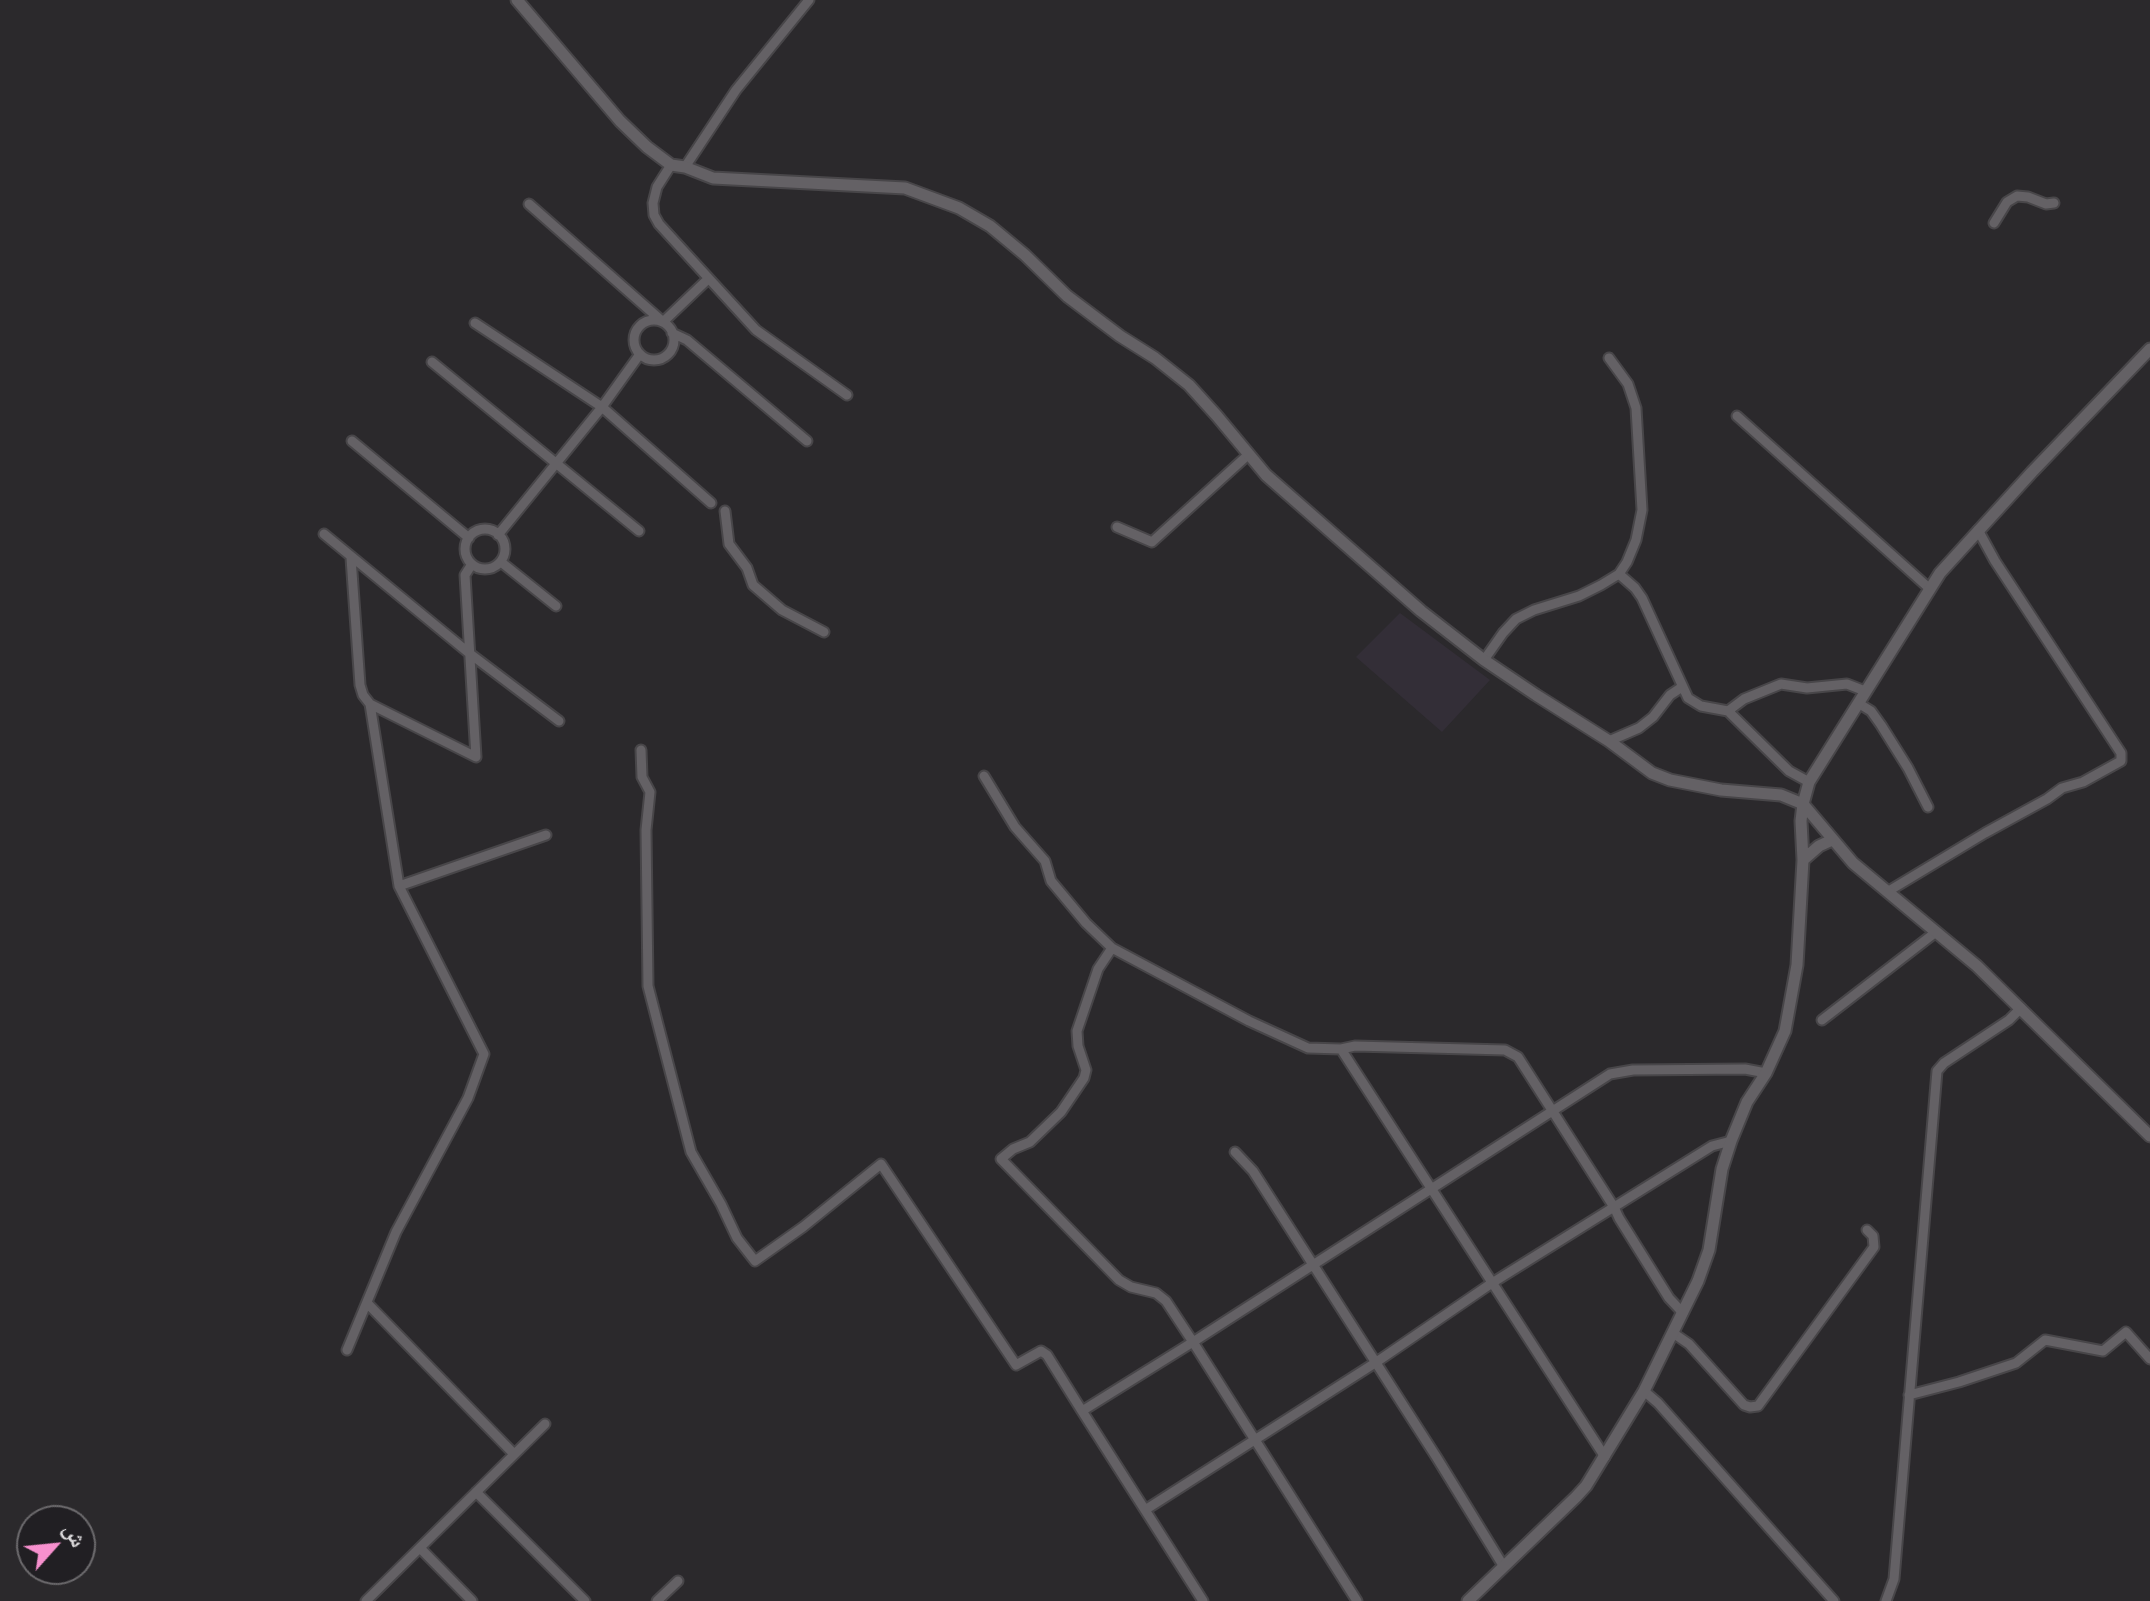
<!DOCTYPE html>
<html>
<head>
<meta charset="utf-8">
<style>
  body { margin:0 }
  #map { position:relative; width:2150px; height:1601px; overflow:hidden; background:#2b292c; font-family:Commissioner,"Noto Naskh Arabic",sans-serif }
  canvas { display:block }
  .north { position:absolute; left:16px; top:1505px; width:80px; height:80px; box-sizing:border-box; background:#211f23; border:2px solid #6c6a6d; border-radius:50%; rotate:63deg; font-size:22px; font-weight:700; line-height:32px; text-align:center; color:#dcdadc }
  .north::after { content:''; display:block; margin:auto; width:28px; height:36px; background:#f790ce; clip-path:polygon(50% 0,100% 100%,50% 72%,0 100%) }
</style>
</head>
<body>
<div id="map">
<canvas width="2150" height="1601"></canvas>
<div class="north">ش</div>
</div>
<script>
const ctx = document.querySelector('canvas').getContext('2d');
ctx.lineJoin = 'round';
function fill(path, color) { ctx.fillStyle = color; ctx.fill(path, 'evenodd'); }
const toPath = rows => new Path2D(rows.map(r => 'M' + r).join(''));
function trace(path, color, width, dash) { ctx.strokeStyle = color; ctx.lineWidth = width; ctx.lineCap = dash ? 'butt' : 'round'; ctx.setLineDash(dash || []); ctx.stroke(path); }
fill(toPath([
  [1400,613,1490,680,1442,732,1356,657]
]), '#332e37');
const minor = toPath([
  [671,165,657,187,653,203,654,215,659,224,756,330,847,395],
  [685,167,736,90,809,0],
  [529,204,663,322,708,279],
  [1994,223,2007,202,2017,196,2028,197,2046,204,2054,203],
  '634 340a20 20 0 1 1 40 0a20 20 0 1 1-40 0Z',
  [475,323,602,407,711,503],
  [672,333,687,340,807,441],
  [432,362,639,531],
  [1737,416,1930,589],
  [352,441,469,538],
  [725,511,729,544,747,568,753,585,782,610,824,632],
  [1117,527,1152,542,1249,454],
  '465 549a20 20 0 1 1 40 0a20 20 0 1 1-40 0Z',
  [324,534,469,653,559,721],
  [498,535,602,407,640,354],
  [501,562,556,606],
  [1619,574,1635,588,1642,598,1688,698,1701,706,1728,711,1789,771,1809,782],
  [1484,660,1503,633,1516,619,1534,610,1579,596,1601,585,1619,574,1627,562,1636,540,1642,510,1636,408,1628,384,1609,358],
  [1858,703,1871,711,1881,725,1908,768,1928,807],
  [370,704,476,757,465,575,472,564],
  [1728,711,1744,699,1781,684,1807,688,1847,684,1865,691],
  [1609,741,1639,728,1653,717,1670,695,1682,687],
  [641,750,642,777,650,792,646,830,648,986,691,1152,721,1204,737,1238,755,1261,803,1227,881,1164,1016,1365,1041,1351,1047,1355,1082,1411],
  [984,776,1015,827,1045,861,1051,881,1086,923,1112,948,1249,1021,1308,1048,1341,1049,1355,1046,1505,1050,1518,1057,1614,1207,1619,1218,1669,1298,1683,1313],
  [399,886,546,835],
  [1887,892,1985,833,2047,799,2062,788,2083,782,2121,761,2121,753,1995,561,1978,530],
  [1112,948,1098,969,1077,1031,1078,1046,1086,1070,1084,1078,1061,1112,1030,1142,1013,1149,1001,1159,1119,1280,1131,1287,1156,1293,1166,1301,1193,1342,1082,1411,1203,1601],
  [1822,1020,1936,932],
  [1341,1049,1605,1457],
  [1235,1152,1253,1171,1437,1458,1504,1567],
  [367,1303,514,1454],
  [1673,1333,1689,1344,1744,1405,1750,1407,1758,1406,1874,1247,1873,1236,1867,1230],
  [347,1350,396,1232,468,1098,484,1054,399,886,370,704,363,695,360,685,351,558],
  [1644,1391,1658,1403,1834,1601],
  [1909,1395,1959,1382,2016,1363,2045,1340,2103,1351,2126,1332,2150,1359],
  [476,1492,585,1601],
  [1145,1510,1375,1363,1492,1283,1712,1146,1731,1141],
  [420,1548,472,1601],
  [366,1601,545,1424],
  [657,1601,678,1581],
  [1357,1601,1193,1342,1610,1074,1633,1070,1745,1069,1766,1073],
  [1886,1601,1894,1579,1937,1071,1944,1063,2009,1020,2021,1008]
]);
const tertiary = toPath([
  [517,0,620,121,647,147,671,165,685,167,713,178,905,188,959,208,990,226,1025,255,1067,296,1120,336,1155,358,1189,385,1217,416,1266,475,1421,611,1484,660,1536,695,1609,741,1652,773,1670,780,1721,790,1781,795,1803,804,1853,863,1977,966,2150,1136],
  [1803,860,1819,846,1832,840],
  [1468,1601,1576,1497,1586,1486,1644,1391,1698,1281,1709,1250,1722,1169,1731,1141,1747,1102,1766,1073,1785,1031,1797,965,1803,860,1801,821,1803,804,1809,782,1940,573,2032,472,2150,349]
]);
trace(minor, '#484649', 13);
trace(tertiary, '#484649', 15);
trace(minor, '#646165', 9);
trace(tertiary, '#646165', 11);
</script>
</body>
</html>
